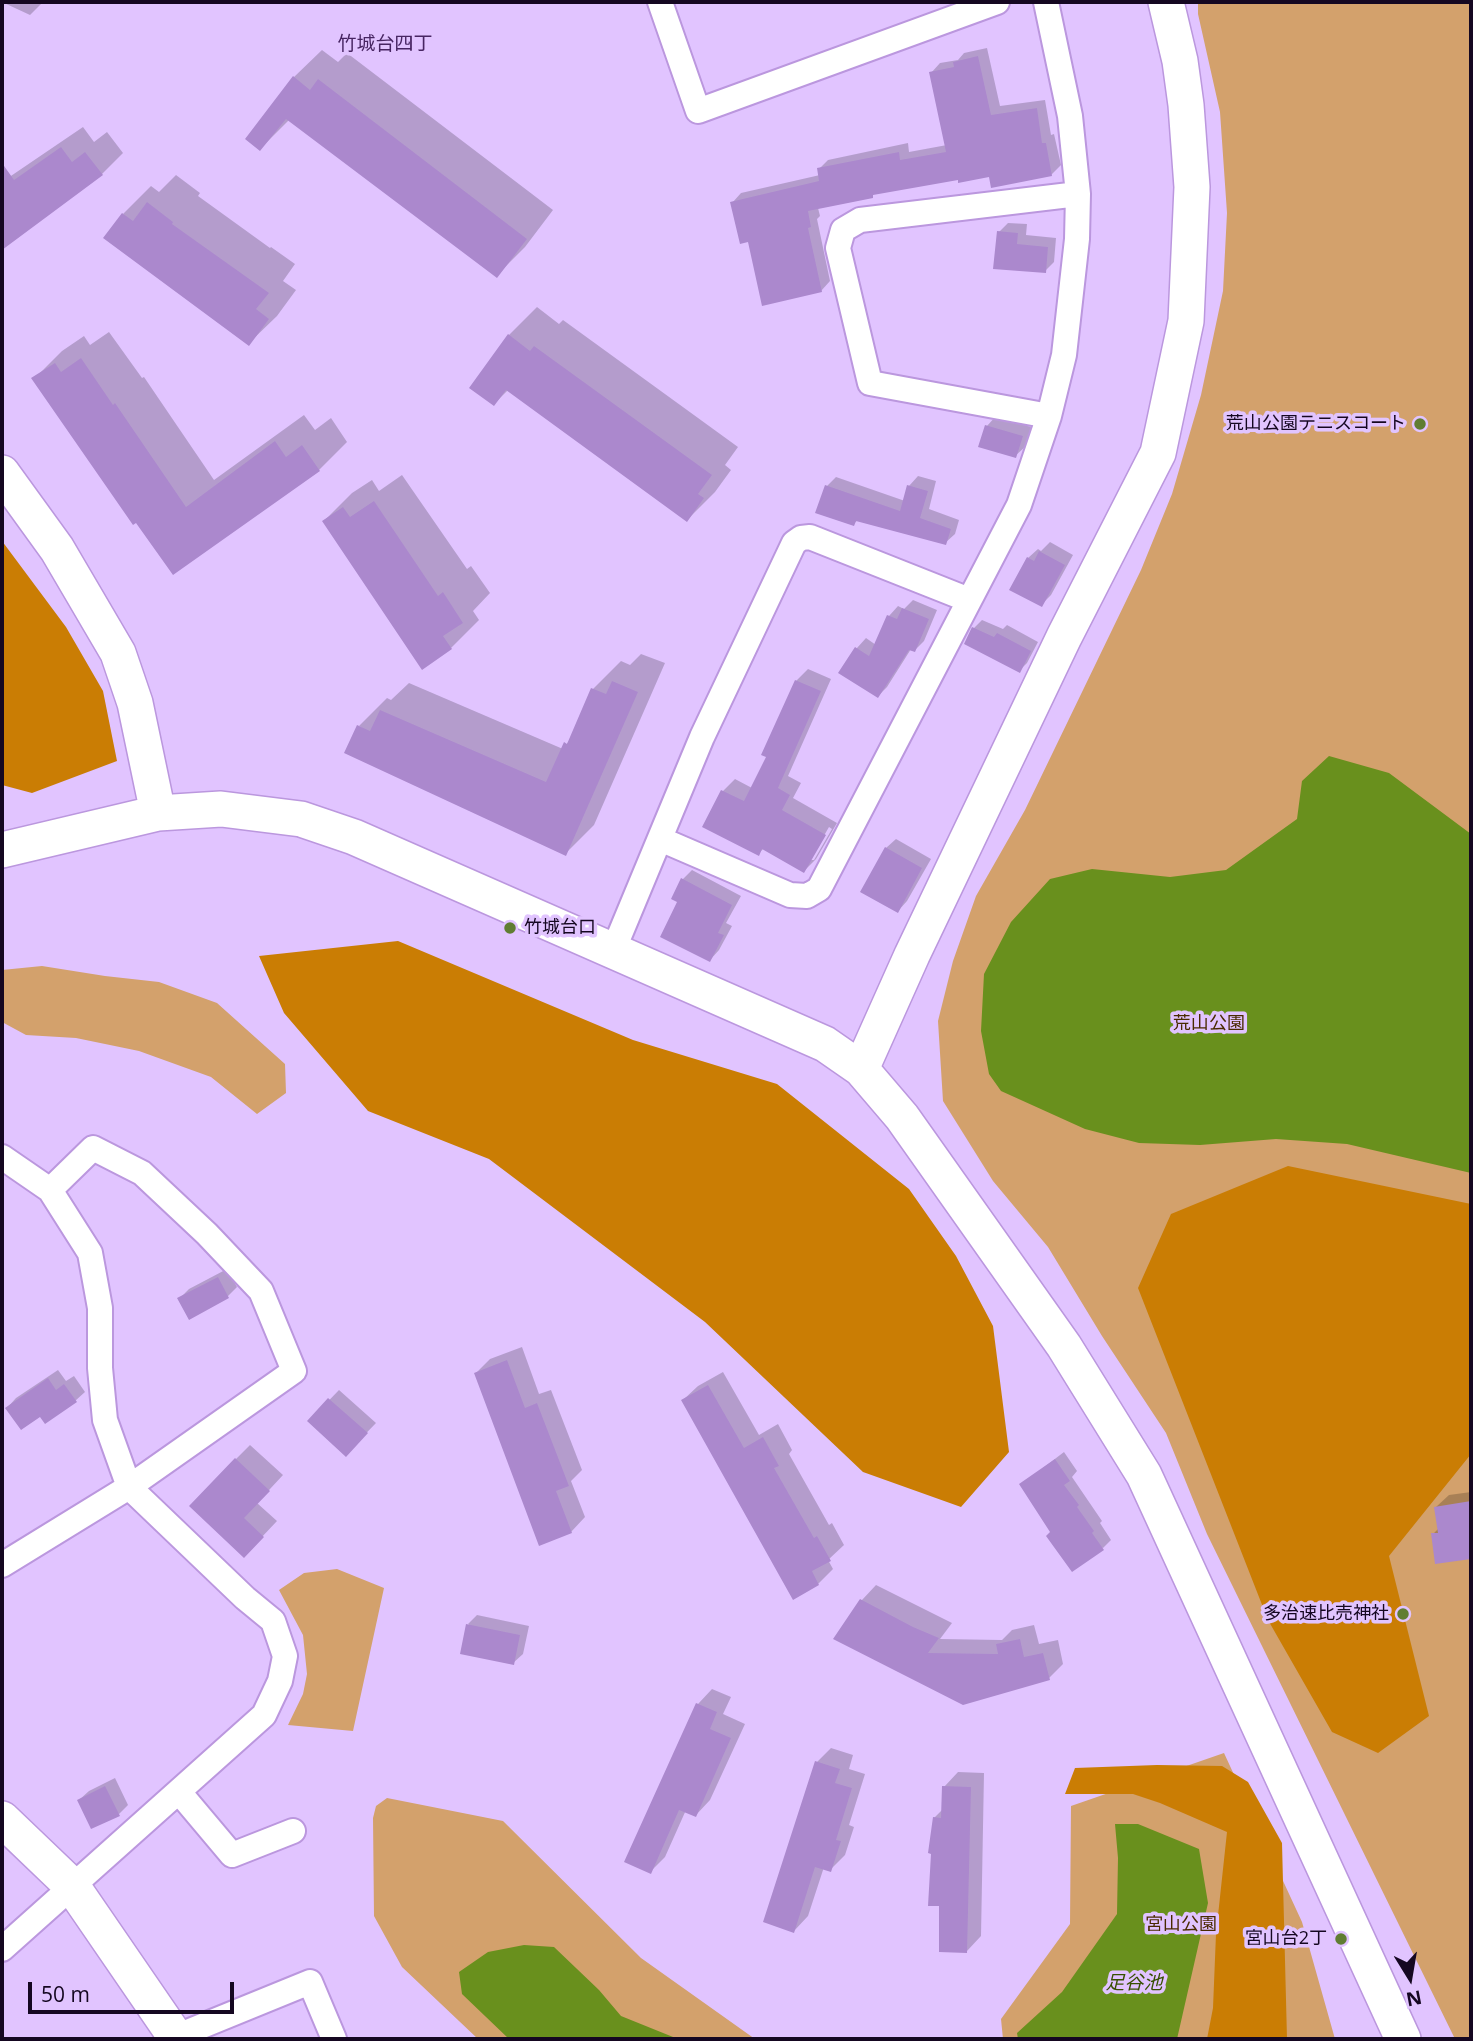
<!DOCTYPE html>
<html>
<head>
<meta charset="utf-8">
<style>
  body { margin:0 }
  #map { position:relative; width:1473px; height:2041px; overflow:hidden; background:#e1c4ff; font-family:"Open Sans",sans-serif }
  canvas { display:block }
  .frame { position:absolute; inset:0; border:4px solid #150721; pointer-events:none }
  .north { position:absolute; left:1375px; top:1943px; width:70px; height:70px; -webkit-text-stroke:5px #e1c4ff; paint-order:stroke; rotate:169deg; font-size:19px; font-weight:700; line-height:28px; text-align:center; color:#150721 }
  .north::after { content:''; display:block; margin:auto; width:24px; height:32px; background:#150721; clip-path:polygon(50% 0,100% 100%,50% 72%,0 100%) }
  .scale { position:absolute; left:28px; top:1982px; width:206px; height:32px; box-sizing:border-box; border:4px solid #150721; border-top:0; padding-left:9px; font-size:21px; line-height:24px; white-space:nowrap; color:#150721; -webkit-text-stroke:5px #e1c4ff; paint-order:stroke }
</style>
</head>
<body>
<div id="map">
<canvas width="1473" height="2041"></canvas>
<div class="frame"></div>
<div class="north">N</div>
<div class="scale">50 m</div>
</div>
<script>
const ctx = document.querySelector('canvas').getContext('2d');
ctx.lineJoin = 'round';
function fill(path, color) { ctx.fillStyle = color; ctx.fill(path, 'evenodd'); }
const toPath = rows => new Path2D(rows.map(r => 'M' + r).join(''));
function trace(path, color, width, dash) { ctx.strokeStyle = color; ctx.lineWidth = width; ctx.lineCap = dash ? 'butt' : 'round'; ctx.setLineDash(dash || []); ctx.stroke(path); }
function write(font, color, halo, rows, align = 'center') {
  ctx.font = font + ' "Open Sans","Noto Sans JP",sans-serif'; ctx.lineWidth = 7; ctx.setLineDash([]); ctx.textBaseline = 'middle'; ctx.strokeStyle = halo; ctx.fillStyle = color; for (const [text, x, y, turn = 0] of rows) {
    ctx.save(); ctx.translate(x, y); ctx.rotate((+turn || 0) * Math.PI / 180); ctx.textAlign = isNaN(turn) ? turn : align; if (halo) ctx.strokeText(text, 0, 0); ctx.fillText(text, 0, 0); ctx.restore();
  }
}
fill(toPath([
  [1198,2,1471,2,1471,2039,1455,2039,1207,1534,1166,1433,1102,1336,1048,1247,993,1181,943,1101,938,1021,953,961,976,896,1025,810,1141,570,1172,494,1201,395,1223,291,1227,213,1220,112,1198,14],
  [42,966,105,976,159,982,217,1003,285,1064,286,1093,257,1114,211,1077,139,1051,76,1038,26,1035,2,1022,2,970],
  [337,1569,384,1588,353,1731,288,1725,303,1694,307,1674,303,1635,279,1590,304,1573],
  [1224,1753,1302,1922,1335,2039,1003,2039,1001,2019,1070,1924,1071,1806],
  [387,1798,503,1821,641,1958,755,2039,478,2039,402,1967,374,1916,373,1818,376,1806]
]), '#d3a16c');
fill(toPath([
  [2,541,66,627,103,691,117,761,32,793,2,785],
  [398,941,633,1040,777,1084,909,1189,956,1256,993,1326,1009,1452,961,1507,863,1472,705,1322,489,1159,368,1111,284,1013,259,956],
  [1288,1166,1471,1204,1471,1454,1389,1556,1429,1716,1378,1753,1332,1732,1268,1620,1138,1288,1171,1214],
  [1157,1765,1222,1766,1248,1782,1282,1843,1287,2039,1207,2039,1213,2008,1216,1934,1227,1832,1160,1803,1133,1794,1065,1794,1075,1768]
]), '#ca7d04');
fill(toPath([
  [1329,756,1389,773,1471,834,1471,1173,1347,1144,1276,1139,1200,1145,1139,1143,1085,1129,1001,1091,989,1074,981,1031,984,974,1011,922,1050,879,1092,869,1170,877,1226,870,1297,819,1302,781],
  [1115,1824,1138,1824,1199,1849,1208,1903,1177,2039,1018,2039,1017,2033,1062,1992,1117,1914,1118,1858],
  [524,1945,554,1947,599,1990,621,2016,678,2039,509,2039,462,1994,459,1972,488,1952]
]), '#69901d');
fill(toPath([
  [2,2,43,2,30,15],
  [987,48,1000,106,1045,100,1051,135,1054,134,1061,165,1051,175,990,175,959,178,875,193,872,196,818,208,820,216,817,219,830,281,821,291,749,240,732,203,741,193,820,175,819,169,828,160,908,143,909,152,947,145,931,73,940,63,958,60,964,53],
  [322,50,338,62,347,53,553,210,525,247,497,275,290,119,260,149,294,77],
  [83,127,94,142,107,132,123,153,102,174,2,248,2,182],
  [176,175,200,193,198,196,270,248,271,247,295,264,283,281,296,290,277,316,249,343,123,214,151,186,159,192],
  [1008,223,1027,224,1026,235,1056,238,1054,262,1045,271,999,232],
  [537,307,559,324,563,320,738,447,725,465,731,470,715,492,687,520,508,390,494,404,509,335],
  [109,332,142,378,144,377,214,480,304,415,315,430,331,418,347,442,319,470,174,573,34,379,62,351,84,336,90,345],
  [996,416,1031,427,1025,447,1015,456,987,426],
  [402,475,467,569,471,566,490,593,473,611,479,620,451,648,324,521,352,493,372,480,379,491],
  [918,476,936,481,929,509,959,520,955,534,945,543,858,520,853,524,827,486,836,477,905,501,909,486],
  [1050,542,1073,555,1051,595,1041,605,1028,558,1038,549,1041,551],
  [913,600,937,610,924,641,915,650,911,649,887,687,878,696,841,673,857,648,866,638,876,645,889,616,898,606,904,609],
  [982,620,1003,629,1007,625,1038,642,1027,663,1019,671,973,629],
  [641,654,665,663,594,825,566,853,359,726,387,698,391,700,409,683,563,749,572,737,593,689,621,661,630,665],
  [808,669,831,679,788,776,801,783,793,798,837,823,816,859,804,871,764,848,758,854,704,826,723,791,735,779,752,788,769,756,796,681],
  [829,827,832,829,814,860,810,860],
  [896,839,931,859,907,901,898,911,886,848],
  [692,870,741,896,726,923,732,926,719,950,710,960,680,901,683,879],
  [227,1269,237,1287,228,1296,180,1298,189,1289],
  [522,1347,539,1394,551,1390,582,1470,571,1481,585,1517,571,1532,476,1373,490,1359],
  [58,1370,66,1381,74,1376,85,1392,75,1401,40,1415,7,1408,16,1398],
  [723,1372,759,1435,778,1424,792,1450,789,1454,829,1525,832,1523,844,1545,828,1560,833,1569,818,1584,683,1400,698,1386],
  [339,1390,376,1423,346,1454,309,1421],
  [250,1445,283,1475,257,1503,277,1521,244,1556,236,1459],
  [1064,1452,1077,1471,1072,1477,1102,1521,1100,1523,1111,1540,1103,1548,1052,1532,1022,1484],
  [1471,1492,1471,1558,1436,1562,1433,1534,1439,1528,1436,1507,1449,1495],
  [876,1585,952,1623,940,1639,1002,1640,1012,1630,1034,1625,1039,1644,1058,1640,1063,1664,1049,1678,835,1639,862,1600],
  [477,1615,529,1626,523,1654,513,1663,468,1624],
  [712,1689,731,1697,723,1714,745,1724,710,1800,696,1815,686,1810,665,1857,650,1872,698,1704],
  [831,1748,853,1755,849,1769,865,1774,849,1825,854,1827,845,1855,830,1870,824,1867,808,1916,794,1931,817,1762],
  [958,1772,984,1773,981,1936,967,1951,941,1905,933,1852,934,1818,943,1809,944,1787],
  [115,1778,128,1805,119,1814,79,1800,89,1791]
]), '#0003');
fill(toPath([
  [978,56,991,115,1037,108,1042,143,1046,143,1052,176,991,188,989,177,958,183,958,180,873,195,873,198,808,211,811,227,808,228,822,292,762,306,748,242,740,244,730,202,819,181,817,168,899,152,900,160,946,152,929,72,954,67,953,62],
  [293,76,310,90,318,79,527,239,497,278,286,119,260,151,245,139],
  [61,147,72,162,85,152,103,175,2,250,2,163,14,180],
  [147,202,173,222,172,224,269,293,256,309,269,319,249,346,103,238,122,213,133,221],
  [997,231,1018,233,1017,244,1048,247,1046,273,993,269],
  [508,334,530,351,534,346,712,475,698,494,704,498,687,522,506,390,494,406,469,388],
  [81,358,113,405,115,403,186,507,275,441,286,457,302,445,320,471,173,575,136,523,133,525,31,378,55,363,61,372],
  [985,425,1023,436,1016,458,978,447],
  [825,485,900,511,907,485,928,491,920,518,951,529,946,545,856,521,854,526,815,513],
  [374,501,438,596,443,592,463,623,443,636,452,649,422,670,322,521,343,507,350,517],
  [1039,551,1065,565,1042,607,1009,590,1027,557,1034,561],
  [902,608,929,619,915,652,909,650,878,698,838,673,855,647,869,656,887,615,897,619],
  [972,627,994,637,997,633,1031,651,1020,673,964,644],
  [795,680,821,691,778,788,790,795,782,810,826,835,804,873,762,849,759,856,702,827,721,790,744,801,766,757,761,755],
  [612,681,638,692,566,856,344,753,357,725,370,731,380,710,546,782,564,742,567,744,591,688,606,694],
  [885,847,922,868,898,913,860,892],
  [681,878,732,905,718,933,724,935,710,962,660,937,677,902,671,899],
  [218,1277,229,1298,189,1320,177,1298],
  [507,1360,525,1408,537,1403,569,1486,556,1491,572,1533,539,1546,474,1373],
  [48,1378,56,1390,64,1384,77,1402,45,1424,40,1417,21,1430,5,1408],
  [708,1385,744,1448,763,1437,779,1466,774,1468,814,1538,817,1536,831,1561,812,1571,819,1585,793,1600,681,1400],
  [328,1398,368,1433,346,1457,307,1421],
  [235,1458,270,1491,244,1518,264,1537,244,1558,189,1506],
  [1055,1459,1070,1481,1064,1485,1079,1505,1077,1507,1094,1531,1092,1533,1104,1550,1072,1572,1046,1536,1050,1532,1019,1484],
  [1471,1501,1471,1559,1435,1564,1431,1533,1438,1533,1434,1507],
  [860,1599,913,1627,939,1638,928,1653,998,1654,996,1644,1020,1639,1024,1657,1043,1653,1050,1680,963,1705,833,1639],
  [466,1624,520,1635,514,1665,460,1654],
  [696,1703,717,1712,710,1729,731,1738,696,1817,679,1810,651,1874,624,1862],
  [815,1761,840,1769,835,1783,852,1788,836,1840,841,1841,831,1872,815,1867,794,1933,763,1922],
  [105,1786,120,1816,91,1829,77,1800],
  [942,1786,971,1787,967,1953,939,1952,939,1906,928,1906,931,1854,928,1853,933,1817,941,1818]
]), '#ab88cd');
const street = toPath([
  [660,2,698,111,997,2],
  [1049,416,870,383,838,248,843,230,860,220,1078,194],
  [660,839,790,895,807,896,819,889,1019,505,1049,416,1064,355,1077,239,1078,194,1070,116,1046,2],
  [613,951,702,737,794,543,801,538,810,537,969,600],
  [2,1157,50,1190,90,1253,100,1308,100,1368,105,1420,129,1487,245,1598,273,1621,285,1656,280,1681,264,1715,2,1949],
  [2,1565,129,1487,294,1371,261,1291,207,1234,142,1173,93,1148,50,1190],
  [179,1792,232,1855,293,1831],
  [175,2037,310,1982,334,2039]
]);
const secondary = toPath([
  [2,473,57,549,118,653,135,703,158,813],
  [2,850,158,813,221,809,301,819,354,837,825,1044,861,1069,902,1117,1064,1346,1144,1475,1403,2039],
  [861,1069,912,955,1064,637,1158,453,1186,321,1192,187,1186,105,1180,61,1166,2],
  [2,1819,72,1886,177,2039]
]);
trace(street, '#bb97de', 28);
trace(secondary, '#bb97de', 38);
trace(street, '#fff', 24);
trace(secondary, '#fff', 35);
for (const [x, y, r, color] of [
  [1420,424,7,"#607d32"],
  [510,928,7,"#607d32"],
  [1403,1614,7,"#607d32"],
  [1341,1939,7,"#607d32"]
]) { const dot = new Path2D(); dot.arc(x, y, r, 0, 2 * Math.PI); ctx.fillStyle = color; ctx.fill(dot); trace(dot, '#e1c4ff', 2.5); }
write('18px', '#150721', '#e1c4ff', [
  ["荒山公園テニスコート",1406,424],
  ["竹城台口",524,928,"left"],
  ["多治速比売神社",1389,1614],
  ["宮山台2丁",1327,1939]
], 'right');
write('18px', '#492a00', '#e1c4ff', [
  ["荒山公園",1209,1024],
  ["宮山公園",1181,1925]
]);
write('19px', '#472562', '#e1c4ff', [
  ["竹城台四丁",385,45]
]);
write('italic 19px', '#375000', '#e1c4ff', [
  ["足谷池",1134,1984]
]);
</script>
</body>
</html>
